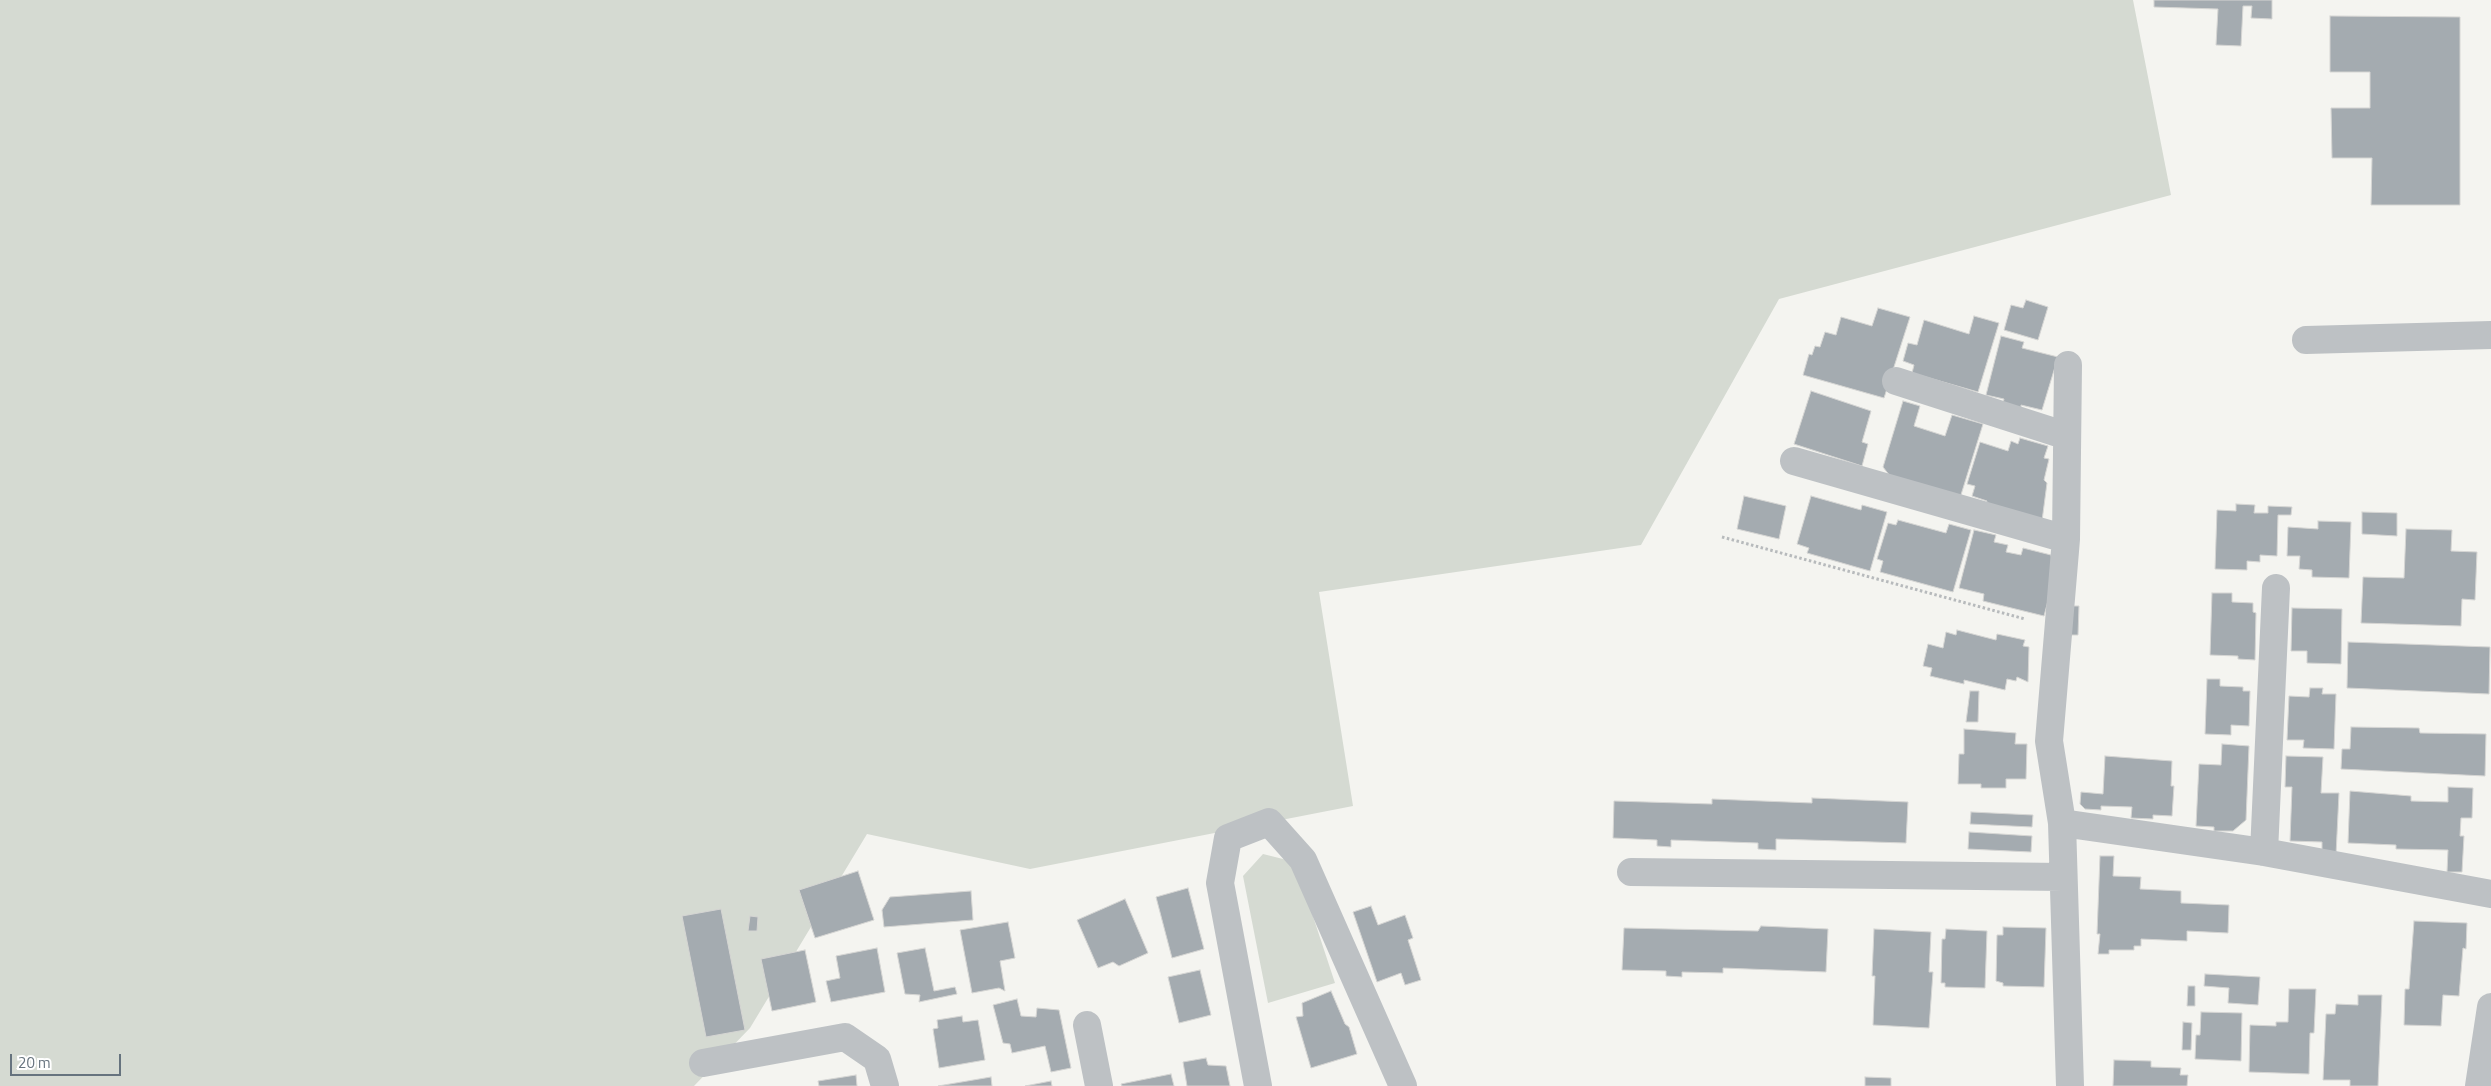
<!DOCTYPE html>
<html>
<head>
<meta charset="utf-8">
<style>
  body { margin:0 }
  #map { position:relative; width:2491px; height:1086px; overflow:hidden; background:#f4f4f0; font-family:"Titillium Web",sans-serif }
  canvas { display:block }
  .scale { position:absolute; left:10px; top:1054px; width:111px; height:22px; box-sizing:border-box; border:2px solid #66737e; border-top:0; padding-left:6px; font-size:15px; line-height:18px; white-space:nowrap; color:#66737e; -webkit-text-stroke:4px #fff; paint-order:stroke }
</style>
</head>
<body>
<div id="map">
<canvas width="2491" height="1086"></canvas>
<div class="scale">20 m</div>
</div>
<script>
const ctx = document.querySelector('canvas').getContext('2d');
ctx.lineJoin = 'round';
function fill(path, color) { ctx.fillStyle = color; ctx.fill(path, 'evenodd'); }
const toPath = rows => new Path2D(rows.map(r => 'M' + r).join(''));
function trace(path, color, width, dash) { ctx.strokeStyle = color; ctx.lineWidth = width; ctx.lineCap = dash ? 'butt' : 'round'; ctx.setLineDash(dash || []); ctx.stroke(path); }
fill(toPath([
  [0,0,2133,0,2171,195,1779,299,1641,545,1319,592,1353,806,1030,869,867,834,750,1028,694,1086,0,1086],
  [1263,854,1295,862,1335,983,1268,1003,1243,876]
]), '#d5dad2');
const building = toPath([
  [2154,0,2272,0,2272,19,2251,18,2252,6,2243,6,2241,46,2216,45,2218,9,2154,7,2154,0],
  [2330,16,2460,17,2460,205,2371,205,2372,158,2332,158,2331,108,2370,108,2370,72,2330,72,2330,16],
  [2026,300,2048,307,2038,340,2004,330,2011,305,2023,308,2026,300],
  [1878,308,1910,317,1884,398,1803,375,1809,354,1812,355,1815,346,1820,347,1825,332,1836,335,1841,317,1872,326,1878,308],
  [1974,316,1999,323,1978,392,1912,373,1914,365,1903,361,1908,343,1917,345,1924,320,1969,334,1974,316],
  [2001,336,2024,342,2022,348,2058,357,2042,410,2021,405,2021,408,2003,403,2004,399,1986,395,2001,336],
  [1811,391,1871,411,1862,442,1868,444,1862,466,1794,444,1811,391],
  [1903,401,1920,406,1914,426,1945,436,1952,415,1983,424,1960,498,1890,476,1883,467,1903,401],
  [2020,438,2048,446,2044,458,2049,459,2044,480,2047,483,2042,521,1986,504,1987,501,1972,496,1975,486,1967,484,1980,442,2008,451,2011,441,2018,444,2020,438],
  [1744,496,1786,506,1779,539,1737,529,1744,496],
  [1811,496,1861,510,1862,505,1887,512,1870,571,1807,553,1809,548,1797,544,1811,496],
  [2236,504,2255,505,2254,513,2268,513,2268,506,2292,507,2291,515,2278,515,2277,556,2260,555,2260,562,2247,561,2247,570,2215,569,2217,510,2236,511,2236,504],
  [2362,512,2397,513,2397,536,2362,534,2362,512],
  [1898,520,1946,533,1949,524,1971,530,1953,592,1880,572,1883,561,1877,559,1888,523,1896,525,1898,520],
  [2318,521,2351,522,2349,578,2312,577,2312,570,2299,569,2300,556,2287,556,2288,527,2318,529,2318,521],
  [2406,529,2452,530,2451,551,2477,552,2475,600,2462,599,2461,626,2361,623,2363,577,2404,578,2406,529],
  [1974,530,1996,535,1994,542,2008,545,2006,552,2021,555,2023,548,2051,555,2055,574,2044,616,1983,601,1984,594,1959,588,1974,530],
  [2212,593,2232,593,2232,602,2253,603,2253,612,2256,613,2255,660,2238,659,2238,656,2210,655,2212,593],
  [2072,606,2079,606,2078,635,2071,635,2072,606],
  [2292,608,2342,609,2341,664,2307,663,2307,651,2291,651,2292,608],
  [1957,630,1996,640,1997,634,2025,640,2023,646,2029,647,2028,682,2017,677,2016,681,2007,679,2005,690,1964,680,1964,684,1930,676,1932,668,1923,666,1928,644,1943,648,1946,632,1956,635,1957,630],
  [2348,642,2490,647,2489,694,2347,688,2348,642],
  [2207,679,2220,679,2220,686,2243,687,2243,691,2250,691,2249,726,2231,725,2231,735,2205,734,2207,679],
  [2310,688,2323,688,2322,694,2336,694,2334,749,2303,748,2304,740,2287,740,2289,696,2309,697,2310,688],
  [1970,691,1979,691,1978,722,1966,722,1970,691],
  [2351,727,2419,728,2420,733,2486,734,2485,776,2341,769,2342,749,2350,749,2351,727],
  [1964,729,2016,733,2015,744,2027,744,2026,779,2006,779,2006,788,1981,788,1981,784,1958,784,1959,754,1964,754,1964,729],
  [2222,744,2249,746,2246,820,2233,831,2214,831,2214,827,2196,826,2199,764,2221,765,2222,744],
  [2105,756,2172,761,2171,786,2174,786,2172,816,2153,815,2153,819,2131,818,2132,807,2101,806,2101,810,2085,809,2080,804,2081,792,2103,794,2105,756],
  [2286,756,2323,757,2321,793,2339,793,2336,855,2322,854,2322,842,2290,841,2292,787,2285,787,2286,756],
  [2448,787,2473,788,2472,818,2461,818,2460,836,2464,836,2462,872,2447,872,2448,850,2396,849,2396,845,2348,843,2350,791,2411,796,2411,801,2448,802,2448,787],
  [1812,798,1908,802,1906,843,1776,839,1776,850,1758,849,1758,843,1671,840,1671,847,1657,846,1657,840,1613,838,1614,801,1712,804,1712,799,1812,803,1812,798],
  [1971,812,2033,815,2032,827,1970,824,1971,812],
  [1969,832,2032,836,2031,852,1968,849,1969,832],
  [2100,856,2114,856,2113,876,2141,877,2140,889,2181,891,2181,903,2229,905,2228,933,2187,931,2187,941,2141,939,2141,946,2134,946,2134,950,2109,950,2109,954,2098,954,2100,934,2097,934,2100,856],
  [858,871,874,920,815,938,799,890,858,871],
  [1188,888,1204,949,1172,958,1156,897,1188,888],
  [971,891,973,920,884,927,882,910,890,897,971,891],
  [1125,899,1148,953,1119,966,1113,962,1098,968,1077,920,1125,899],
  [1371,906,1378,925,1405,915,1413,938,1408,940,1421,980,1405,985,1401,973,1377,982,1353,912,1371,906],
  [721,909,745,1030,706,1037,682,916,721,909],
  [750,916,758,917,757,931,748,931,750,916],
  [2414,921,2467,923,2466,949,2463,948,2459,996,2443,995,2441,1026,2404,1025,2405,989,2409,989,2414,921],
  [1008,922,1015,958,1000,961,1005,991,999,988,972,993,960,930,1008,922],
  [1761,926,1828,929,1826,972,1723,968,1723,973,1682,972,1682,977,1666,976,1666,971,1622,970,1624,928,1758,931,1761,926],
  [2003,927,2046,928,2044,987,2003,986,2003,983,1996,981,1997,935,2003,935,2003,927],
  [1874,929,1931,932,1929,972,1933,972,1929,1028,1873,1025,1875,976,1872,976,1874,929],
  [1946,929,1987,931,1985,988,1945,987,1945,983,1941,983,1942,939,1945,939,1946,929],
  [877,948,885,992,831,1002,826,981,840,978,836,956,877,948],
  [925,948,934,991,955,987,957,994,919,1002,920,995,905,994,897,953,925,948],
  [805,950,816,1002,772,1011,761,959,805,950],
  [1200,970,1211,1015,1179,1023,1168,977,1200,970],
  [2205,974,2260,977,2258,1005,2228,1003,2229,988,2204,986,2205,974],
  [2188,986,2195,986,2195,1006,2187,1006,2188,986],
  [2289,989,2316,989,2314,1033,2310,1033,2309,1074,2249,1072,2250,1025,2276,1026,2276,1022,2288,1022,2289,989],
  [1331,991,1345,1024,1349,1027,1357,1054,1311,1068,1296,1017,1303,1016,1302,1003,1331,991],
  [2358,995,2382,995,2378,1086,2350,1086,2350,1080,2323,1080,2326,1014,2335,1014,2336,1004,2358,1005,2358,995],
  [1017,999,1021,1016,1036,1017,1037,1008,1059,1010,1071,1068,1051,1072,1045,1046,1012,1053,1010,1044,1003,1043,993,1005,1017,999],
  [2201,1012,2242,1013,2241,1061,2195,1059,2196,1035,2200,1035,2201,1012],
  [962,1016,963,1022,978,1020,985,1060,939,1068,933,1029,938,1028,937,1020,962,1016],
  [2183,1022,2192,1023,2191,1050,2182,1050,2183,1022],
  [1206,1058,1208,1065,1226,1066,1230,1086,1187,1086,1183,1062,1206,1058],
  [2114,1060,2151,1061,2151,1067,2181,1068,2180,1075,2188,1075,2187,1086,2113,1086,2114,1060],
  [1171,1074,1174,1086,1122,1086,1121,1084,1171,1074],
  [856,1075,857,1086,819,1086,818,1081,856,1075],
  [991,1077,992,1086,938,1086,991,1077],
  [1865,1077,1891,1078,1891,1086,1865,1086,1865,1077],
  [1051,1081,1052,1086,1025,1086,1051,1081]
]);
fill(building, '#a4abb0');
trace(building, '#d5d5d3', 1);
trace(toPath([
  [1722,537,2025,619]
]), '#b7babc', 3, [2.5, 2.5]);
trace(toPath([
  [2306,340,2491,335],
  [1896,381,2067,436],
  [1794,461,2066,539],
  [2062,823,2049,741,2066,539,2068,365],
  [2264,852,2276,588],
  [1631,872,2063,877],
  [1087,1025,1099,1086],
  [703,1063,845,1037,877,1059,885,1086],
  [1258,1086,1220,883,1228,838,1269,822,1303,860,1403,1086],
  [2070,1086,2062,823,2264,852,2491,894],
  [2479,1086,2491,1007]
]), '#bdc1c4', 28);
</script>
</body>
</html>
